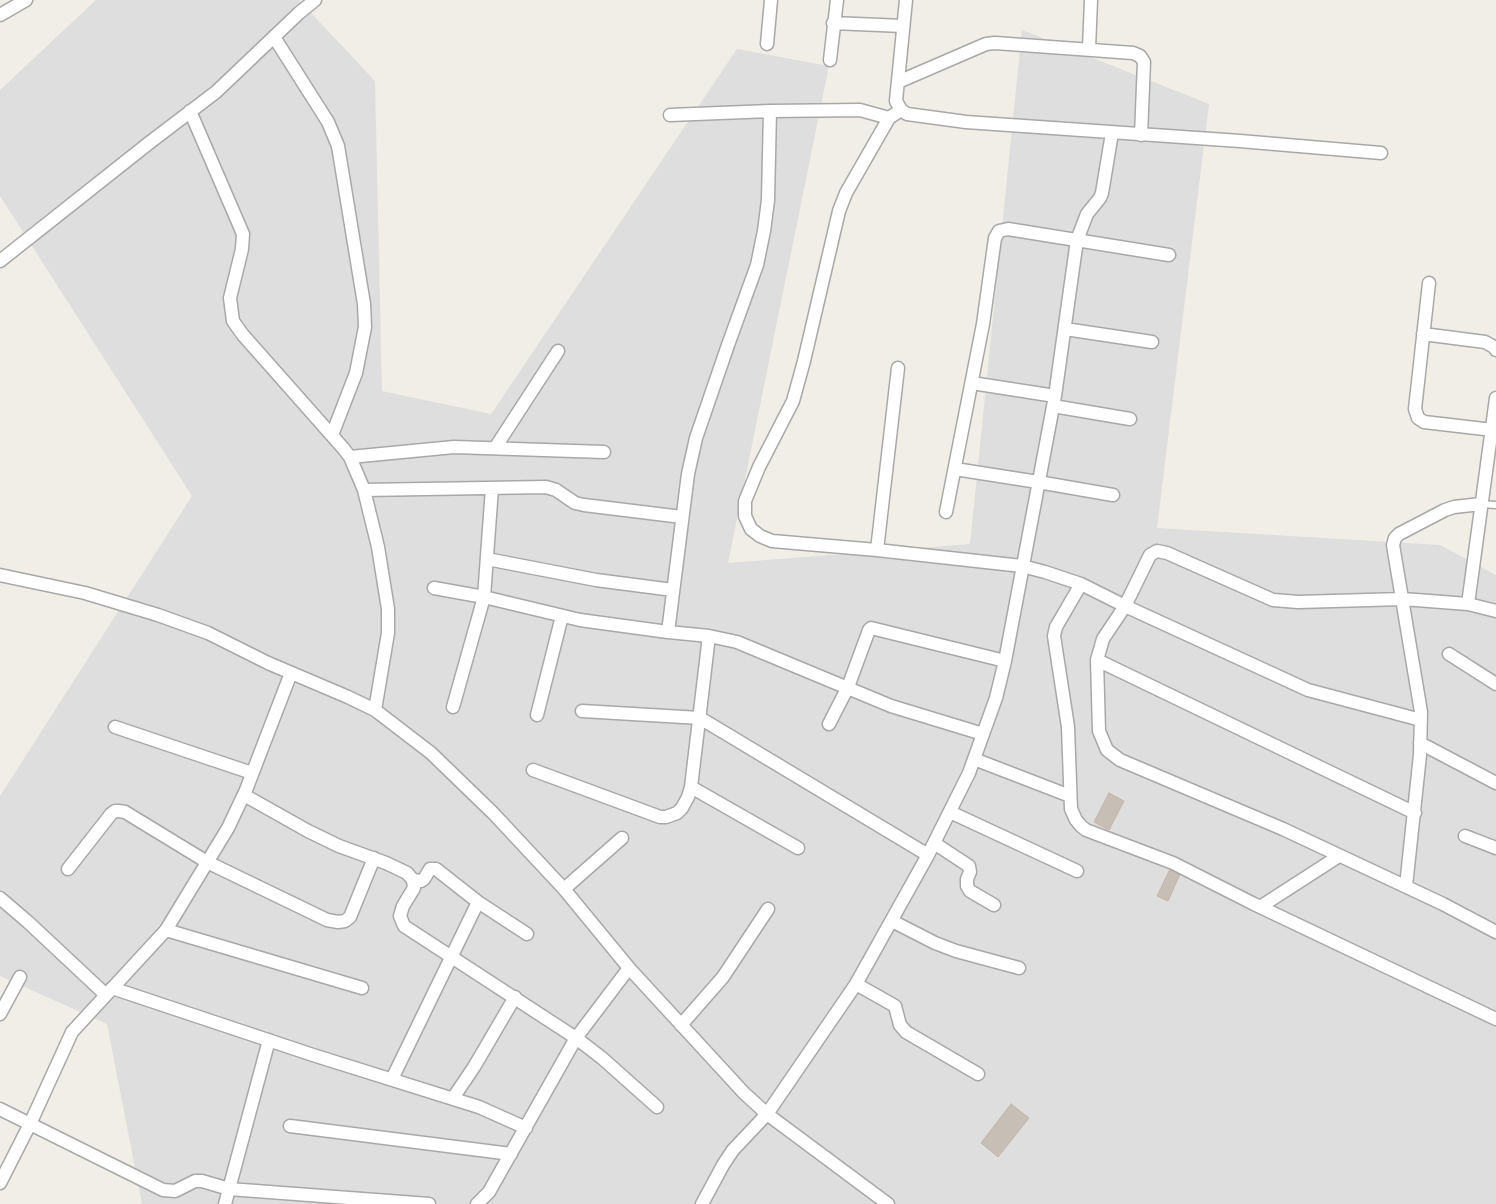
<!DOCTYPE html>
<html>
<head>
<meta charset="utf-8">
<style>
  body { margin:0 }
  canvas { display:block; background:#f1eee7 }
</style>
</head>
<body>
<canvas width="1496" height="1204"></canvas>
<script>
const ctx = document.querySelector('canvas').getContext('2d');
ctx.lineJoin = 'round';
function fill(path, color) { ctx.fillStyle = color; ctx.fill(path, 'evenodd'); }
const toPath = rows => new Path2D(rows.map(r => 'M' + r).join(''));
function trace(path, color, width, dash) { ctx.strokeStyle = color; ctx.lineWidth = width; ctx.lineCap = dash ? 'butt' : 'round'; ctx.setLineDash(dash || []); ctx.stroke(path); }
fill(toPath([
  [96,0,299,0,375,81,382,391,491,414,737,49,829,66,728,563,970,544,1022,30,1209,104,1157,528,1440,545,1496,575,1496,1204,142,1204,107,1024,0,976,0,796,192,496,0,196,0,90]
]), '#dfdede');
const building = toPath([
  [1109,793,1124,801,1109,830,1094,822,1109,793],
  [1172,865,1182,870,1168,901,1157,896,1172,865],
  [1011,1104,1029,1118,998,1157,981,1143,1011,1104]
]);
fill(building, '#c7beb6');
trace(building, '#c4b5a8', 1);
const service = toPath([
  [1481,504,1496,505]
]);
const minor = toPath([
  [906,0,896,101,901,110,907,114,966,122,1240,141,1381,153],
  [0,15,26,0],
  [833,23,903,26],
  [274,37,328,122,338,146,364,304,365,327,356,373,332,435],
  [767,44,771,0],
  [1089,49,1091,0],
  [830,60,837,0],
  [898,82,986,44,995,43,1133,53,1140,56,1144,62,1141,135],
  [901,110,889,118,846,193,839,211,804,361,793,401,759,467,745,501,745,516,751,529,760,536,772,541,877,550,1022,566,1045,572,1081,584,1125,606,1308,690,1421,720],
  [190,111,243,234,242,249,230,298,233,321,243,335,343,448,350,457,364,490,378,547,388,609,388,633,375,710],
  [670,115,770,111,860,110,889,118],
  [0,261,149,143,216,92,299,13,315,0],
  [1429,283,1415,409,1418,418,1424,422,1493,430],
  [1065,329,1152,342],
  [1423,334,1485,342,1494,347,1496,350],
  [972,383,1055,396],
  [1053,406,1130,419],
  [495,448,558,351],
  [350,457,454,447,604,452],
  [955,469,1038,482,1113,495],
  [364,490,546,487,556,490,575,503,584,505,682,517],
  [946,512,983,324,995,238,999,231,1008,229,1169,255],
  [877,550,898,368],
  [487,559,596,580,673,590],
  [0,575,85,593,158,615,208,633,268,663,348,697,375,710,431,753,493,813,564,889,629,968,744,1093,767,1114,888,1204],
  [1081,584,1056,627,1054,636,1068,727,1071,809,1076,820,1081,826,1086,830,1173,863,1254,904,1496,1019],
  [434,588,484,597,580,620,668,632,709,636,737,642,891,706,983,734],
  [1468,604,1496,398],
  [1496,611,1468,604,1403,599,1298,602,1273,600,1167,553,1157,551,1150,555,1125,606,1103,639,1097,660,1099,731,1107,750,1120,760,1283,829,1443,904,1496,932],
  [668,632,688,474,696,438,728,345,757,265,764,231,768,200,770,111],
  [1449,654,1496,684],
  [1097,660,1415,813],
  [453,707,484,597,492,488],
  [582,711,700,718,928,855],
  [537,715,562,616],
  [829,724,848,687,869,630,871,628,1005,661],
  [115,727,252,773],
  [1420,743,1496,783],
  [974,759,1070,796],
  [533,770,660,817,666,817,677,813,682,808,688,797,691,787,709,636],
  [691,787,798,848],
  [244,795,308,831,339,846,386,863,407,873,413,880,414,888,403,906,400,916,404,926,576,1038,602,1058,657,1107],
  [950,812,1077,871],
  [1465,836,1496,848],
  [934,843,969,866,970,872,967,879,967,886,970,891,994,905],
  [68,869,111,814,115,811,119,811,125,812,207,862,327,920,338,922,345,921,350,917,374,858],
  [413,880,421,881,424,879,430,869,436,869,478,902,527,934],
  [1406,886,1420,755,1421,712,1393,545,1395,538,1399,534,1445,510,1454,507,1481,504],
  [564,889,622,838],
  [0,898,28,922,106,995],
  [1260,907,1339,856],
  [892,921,935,943,956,951,1019,968],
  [166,930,362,988],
  [856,984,895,1006,900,1025,906,1032,978,1074],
  [112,988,313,1055,479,1107,526,1128],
  [0,1014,20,977],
  [681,1025,723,977,768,909],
  [392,1079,478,902],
  [453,1098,474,1067,515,997],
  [0,1109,163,1190,175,1191,195,1181,202,1181,229,1189,429,1204],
  [290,1126,511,1154],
  [0,1183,30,1124,72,1032,166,930,228,828,246,790,291,673],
  [225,1204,269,1040],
  [477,1204,489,1192,576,1038,629,968],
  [702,1204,723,1165,733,1150,767,1114,856,984,928,855,969,773,996,698,1005,661,1055,396,1077,240,1087,214,1100,198,1102,193,1112,133]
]);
trace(service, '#a8a8a8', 9);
trace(minor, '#a8a8a8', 15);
trace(service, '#fff', 6);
trace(minor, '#fff', 12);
</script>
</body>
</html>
